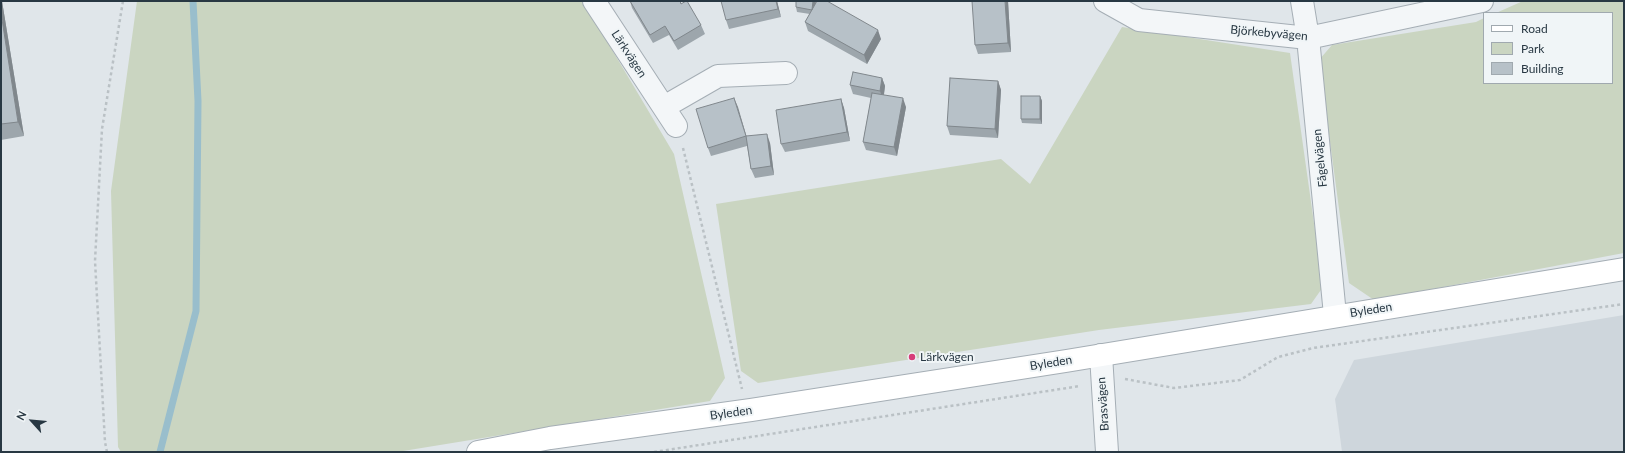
<!DOCTYPE html>
<html>
<head>
<meta charset="utf-8">
<style>
  body { margin:0 }
  #map { position:relative; width:1625px; height:453px; overflow:hidden; background:#e0e6ea; font-family:Lato,sans-serif }
  canvas { display:block }
  .frame { position:absolute; inset:0; border:2px solid #283843; pointer-events:none }
  .legend { position:absolute; left:1483px; top:12px; width:130px; height:72px; box-sizing:border-box; background:#f0f5f7; border:1px solid #a0a9af; margin:0; padding:5px 7px; list-style:none; font-size:12px; color:#283843 }
  .legend li { display:flex; align-items:center; gap:8px; height:20px }
  .legend b { width:20px; border:1px solid #a0a9af }
  .north { position:absolute; left:12px; top:401px; width:40px; height:40px; -webkit-text-stroke:3px #f0f5f7; paint-order:stroke; rotate:297deg; font-size:11px; font-weight:700; line-height:16px; text-align:center; color:#283843 }
  .north::after { content:''; display:block; margin:auto; width:14px; height:18px; background:#283843; clip-path:polygon(50% 0,100% 100%,50% 72%,0 100%) }
</style>
</head>
<body>
<div id="map">
<canvas width="1625" height="453"></canvas>
<div class="frame"></div>
<ul class="legend">
<li><b style="height:5px;background:#fff"></b>Road</li>
<li><b style="height:11px;background:#cad5c1"></b>Park</li>
<li><b style="height:11px;background:#b7c1c8"></b>Building</li>
</ul>
<div class="north">N</div>
</div>
<script>
const ctx = document.querySelector('canvas').getContext('2d');
ctx.lineJoin = 'round';
function fill(path, color) { ctx.fillStyle = color; ctx.fill(path, 'evenodd'); }
const toPath = rows => new Path2D(rows.map(r => 'M' + r).join(''));
function trace(path, color, width, dash) { ctx.strokeStyle = color; ctx.lineWidth = width; ctx.lineCap = dash ? 'butt' : 'round'; ctx.setLineDash(dash || []); ctx.stroke(path); }
function write(font, color, halo, rows, align = 'center') {
  ctx.font = font + ' Lato,sans-serif'; ctx.lineWidth = 4; ctx.setLineDash([]); ctx.textBaseline = 'middle'; ctx.strokeStyle = halo; ctx.fillStyle = color; for (const [text, x, y, turn = 0] of rows) {
    ctx.save(); ctx.translate(x, y); ctx.rotate((+turn || 0) * Math.PI / 180); ctx.textAlign = isNaN(turn) ? turn : align; if (halo) ctx.strokeText(text, 0, 0); ctx.fillText(text, 0, 0); ctx.restore();
  }
}
fill(toPath([
  [1624,315,1624,452,1342,452,1335,399,1354,360]
]), '#ced6dc');
fill(toPath([
  [137,1,583,1,674,154,725,378,710,401,397,452,121,452,118,447,111,191],
  [1523,1,1624,1,1624,253,1374,300,1349,283,1319,60,1332,45,1476,22,1484,18,1484,83,1612,83,1612,13,1496,13],
  [1122,27,1290,53,1323,287,1311,304,1099,330,758,383,741,371,716,204,1001,159,1030,184]
]), '#cad5c1');
trace(toPath([
  [160,452,196,311,198,101,193,1]
]), '#99becc', 7);
const street = toPath([
  [594,1,676,126],
  [1105,1,1139,20,1308,38,1482,1],
  [1302,1,1308,38,1335,315],
  [664,107,718,76,786,73],
  [1101,355,1107,452]
]);
const secondary = toPath([
  [478,452,550,438,751,410,1066,361,1624,269]
]);
trace(street, '#a5aeb5', 24);
trace(secondary, '#a5aeb5', 24);
trace(toPath([
  [683,148,742,389],
  [1125,379,1174,388,1240,380,1278,357,1313,348,1624,304],
  [107,452,105,442,95,261,102,129,123,1],
  [654,452,1080,386]
]), '#bac1c5', 2.5, [3, 3]);
trace(street, '#f3f6f8', 22);
trace(secondary, '#fff', 22);
fill(toPath([
  [1,1,2,1,24,136,1,140],
  [630,1,680,1,681,4,701,25,705,34,678,50,669,35,653,43,632,8],
  [777,1,781,17,729,29,726,20],
  [796,1,816,1,815,4,881,39,867,64,808,31,805,22,810,14,797,12,796,7],
  [1008,1,1011,52,978,54,975,45],
  [882,78,885,86,884,95,906,107,897,156,866,150,863,142,871,98,853,94,850,85],
  [998,81,1001,90,998,138,950,135,947,126],
  [1040,96,1042,101,1042,124,1022,123,1021,119],
  [734,98,746,136,770,143,774,175,755,178,751,169,747,146,711,156,708,148],
  [841,99,844,108,850,141,785,152,781,144]
]), '#9da6ac');
fill(toPath([
  [1,1,2,1,24,136,18,122,1,13],
  [776,1,777,1,781,17,778,9],
  [813,1,816,1,814,14,812,10],
  [1005,1,1008,1,1011,52,1008,43],
  [878,30,881,39,867,64,864,55],
  [882,78,885,86,883,100,880,91],
  [998,81,1001,90,998,138,995,129],
  [1040,96,1042,101,1042,124,1040,119],
  [734,98,738,107,749,145,746,136],
  [903,98,906,107,897,156,894,147],
  [841,99,844,108,850,141,847,132],
  [767,134,770,143,774,175,771,166]
]), '#80878c');
const building = toPath([
  [630,1,680,1,681,4,686,1,687,1,701,25,674,41,665,26,650,35,630,1],
  [721,1,776,1,778,9,726,20,721,1],
  [796,1,813,1,812,10,796,7,796,1],
  [817,1,827,1,878,30,864,55,805,22,817,1],
  [972,1,1005,1,1008,43,975,45,972,1],
  [1,13,18,122,1,124,1,13],
  [853,72,882,78,880,91,850,85,853,72],
  [950,78,998,81,995,129,947,126,950,78],
  [872,93,903,98,894,147,863,142,872,93],
  [1021,96,1040,96,1040,119,1021,119,1021,96],
  [734,98,746,136,767,134,771,166,751,169,746,136,708,148,696,109,734,98],
  [841,99,847,132,781,144,776,110,841,99]
]);
fill(building, '#b7c1c8');
trace(building, '#80878c', 1);
for (const [x, y, r, color] of [
  [912,357,4,"#d73d78"]
]) { const dot = new Path2D(); dot.arc(x, y, r, 0, 2 * Math.PI); ctx.fillStyle = color; ctx.fill(dot); trace(dot, '#f0f5f7', 1.5); }
write('12px', '#283843', '#f0f5f7', [
  ["Björkebyvägen",1269,33,5],
  ["Lärkvägen",629,54,57],
  ["Fågelvägen",1320,158,-96],
  ["Byleden",1371,310,-9],
  ["Byleden",1051,363,-9],
  ["Brasvägen",1103,404,-94],
  ["Byleden",731,413,-8]
]);
write('12px', '#283843', '#f0f5f7', [
  ["Lärkvägen",920,357]
], 'left');
</script>
</body>
</html>
